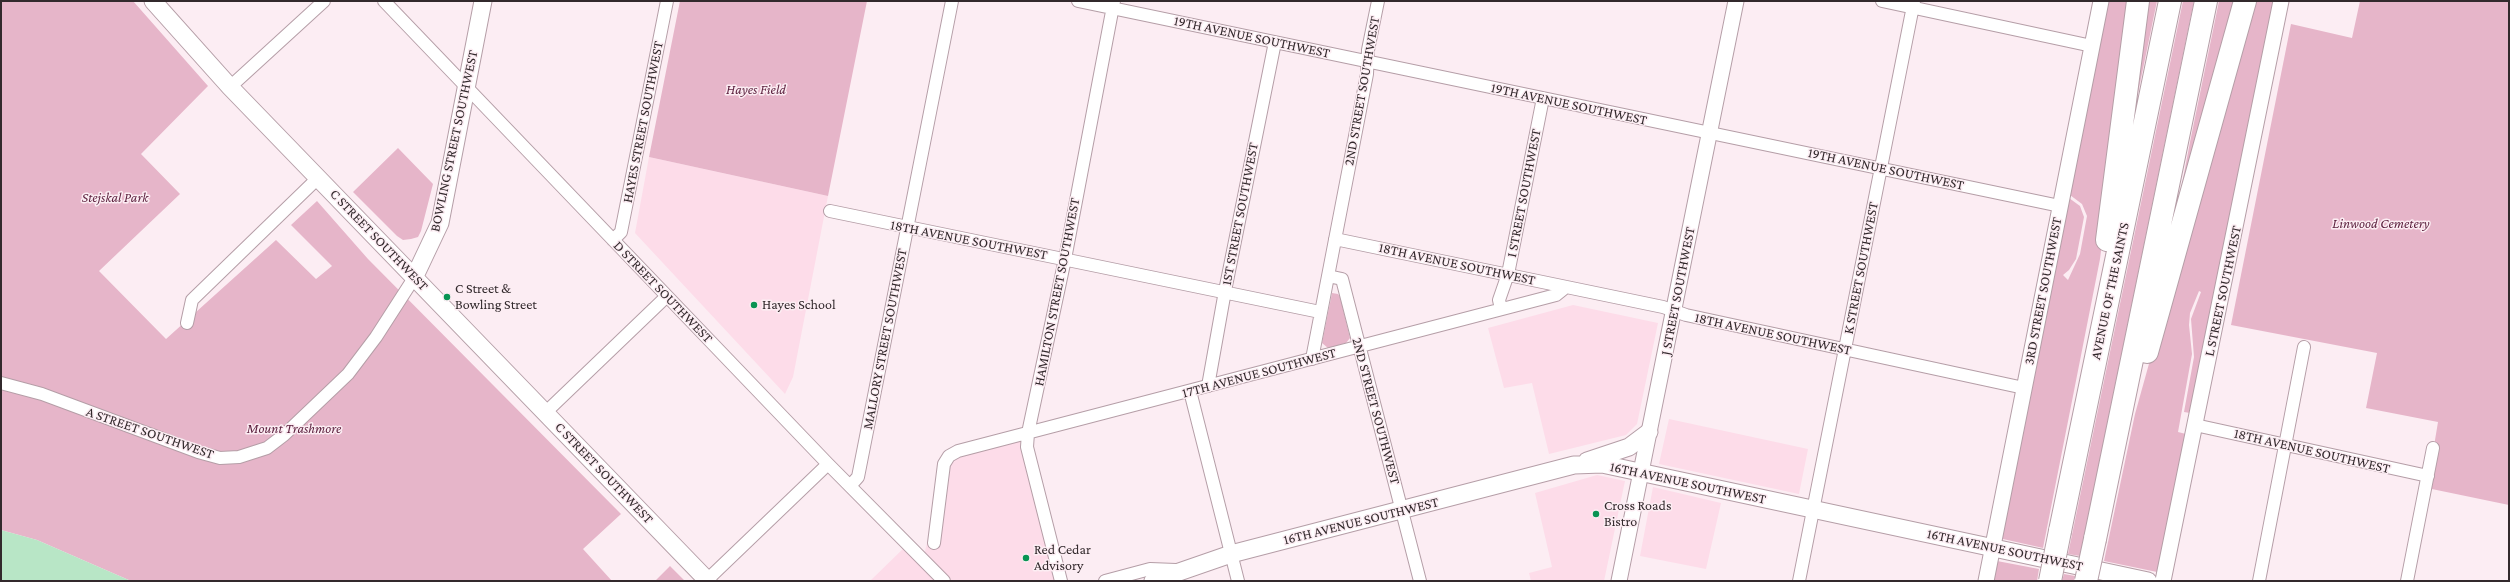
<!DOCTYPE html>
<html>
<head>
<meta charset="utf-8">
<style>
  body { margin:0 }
  #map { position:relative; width:2510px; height:582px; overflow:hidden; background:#fcedf3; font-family:"Crimson Pro",serif }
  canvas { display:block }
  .frame { position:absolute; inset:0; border:2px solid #32292c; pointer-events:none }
</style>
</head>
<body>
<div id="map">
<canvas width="2510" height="582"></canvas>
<div class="frame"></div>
</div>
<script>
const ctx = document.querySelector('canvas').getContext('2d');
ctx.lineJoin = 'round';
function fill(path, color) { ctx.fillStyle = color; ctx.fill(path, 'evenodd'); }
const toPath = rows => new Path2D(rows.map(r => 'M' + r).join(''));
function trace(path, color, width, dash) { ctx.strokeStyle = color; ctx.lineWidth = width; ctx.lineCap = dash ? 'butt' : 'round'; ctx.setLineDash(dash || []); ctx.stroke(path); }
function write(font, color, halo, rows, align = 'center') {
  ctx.font = font + ' "Crimson Pro",serif'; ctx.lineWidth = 3; ctx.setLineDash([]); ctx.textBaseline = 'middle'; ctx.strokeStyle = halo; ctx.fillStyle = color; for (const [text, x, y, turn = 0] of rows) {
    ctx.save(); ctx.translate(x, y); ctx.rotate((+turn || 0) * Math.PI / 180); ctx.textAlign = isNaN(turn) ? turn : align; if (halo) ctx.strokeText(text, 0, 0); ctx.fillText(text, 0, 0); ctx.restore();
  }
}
fill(toPath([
  [649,157,828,196,793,377,785,394,635,233],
  [1573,305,1658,323,1637,424,1626,435,1549,454,1532,383,1504,388,1488,328],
  [1669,419,1808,449,1799,494,1659,464],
  [1025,435,1061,581,870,581,908,544,923,559,949,456],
  [1597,475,1625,481,1604,581,1531,581,1529,573,1552,567,1535,493],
  [1653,487,1721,503,1706,569,1640,556]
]), '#fddce9');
fill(toPath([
  [1,1,133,1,208,86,141,154,180,194,99,271,166,339,276,240,316,279,332,266,291,225,317,201,368,259,621,514,583,549,612,581,131,581,37,540,1,530],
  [680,1,867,1,828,196,649,157],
  [2108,1,2133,1,2100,259,2043,548,2003,539,2003,534,2069,198,2080,206,2084,217,2076,259,2069,270,2063,275,2068,280,2080,254,2087,216,2082,204,2070,195],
  [2142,1,2157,1,2126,151],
  [2183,1,2194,1,2080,556,2068,554],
  [2219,1,2241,1,2178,205,2190,142],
  [2250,1,2274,1,2190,413,2184,412,2194,357,2191,319,2201,292,2199,291,2190,313,2189,325,2192,354,2178,432,2186,434,2157,572,2104,561,2135,414],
  [2360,1,2509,1,2509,505,2427,488,2438,422,2366,408,2377,353,2231,325,2291,24,2352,38],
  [398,148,433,184,421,231,418,237,411,239,403,240,397,236,353,192],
  [1332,293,1338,294,1340,297,1350,338,1346,343,1328,348,1322,343],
  [1997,561,2039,569,2037,581,1993,581],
  [670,566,685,581,655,581],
  [2064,574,2075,576,2074,581,2062,581]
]), '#e6b5c9');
fill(toPath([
  [1,530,37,540,131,581,1,581]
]), '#b8e6c6');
const minor = toPath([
  [384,1,828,464,944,581],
  [1078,1,2060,206],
  [1882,1,2092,46],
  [230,87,324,1],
  [830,211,1320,312],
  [1335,239,1663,307,1686,315,2024,388],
  [613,240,621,232,667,1],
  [1328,276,1342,279,1420,581],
  [1501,309,1499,300,1508,274,1543,98],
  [187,323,192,300,319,177],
  [1312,359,1367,74,1368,50,1378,1],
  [1,383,42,394,198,452,220,458,239,457,267,448,284,435,348,374,376,337,414,278],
  [1208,386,1225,291,1275,42],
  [1190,391,1238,581],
  [545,413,666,297],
  [2195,425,2428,476],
  [850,486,858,477,952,1],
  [934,543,944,464,949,456,958,451,1556,295,1566,287],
  [707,580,828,464],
  [1061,581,1027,447,1028,433,1065,259,1114,1],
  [1105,581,1150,569,1176,570],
  [1799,581,1914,1],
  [2259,581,2304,347],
  [2407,581,2433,448]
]);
const tertiary = toPath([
  [1619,581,1736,1],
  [1986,581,2101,1],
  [2163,581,2281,1]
]);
const secondary = toPath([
  [153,1,230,87,708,581],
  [414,278,440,223,483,1],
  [1587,461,1629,447,1649,432],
  [1153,581,1231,554,1574,465,1602,464,2148,581]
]);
const motorway = toPath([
  [2107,240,2138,1],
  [2147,352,2245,1],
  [2060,531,2170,1],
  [2095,539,2206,1]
]);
trace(minor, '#b59ea7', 14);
trace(tertiary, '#b59ea7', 17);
trace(secondary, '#b59ea7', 19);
trace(motorway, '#b59ea7', 24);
trace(minor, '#fff', 12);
trace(tertiary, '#fff', 15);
trace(secondary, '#fff', 17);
trace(motorway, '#fff', 22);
const motorwayBridge = toPath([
  [2050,581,2060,531],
  [2086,581,2095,539]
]);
trace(motorwayBridge, '#b59ea7', 24, []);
trace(motorwayBridge, '#fff', 22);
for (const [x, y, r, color] of [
  [447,297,4,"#089453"],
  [754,305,4,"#089453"],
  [1596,514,4,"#089453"],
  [1026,558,4,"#089453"]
]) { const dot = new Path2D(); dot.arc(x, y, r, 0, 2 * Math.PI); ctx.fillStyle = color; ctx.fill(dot); trace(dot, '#fcedf3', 1.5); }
write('14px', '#32292c', '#fcedf3', [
  ["19TH AVENUE SOUTHWEST",1252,37,12],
  ["2ND STREET SOUTHWEST",1362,91,-80],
  ["19TH AVENUE SOUTHWEST",1569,104,12],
  ["HAYES STREET SOUTHWEST",643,122,-79],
  ["BOWLING STREET SOUTHWEST",454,141,-78],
  ["19TH AVENUE SOUTHWEST",1886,169,12],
  ["I STREET SOUTHWEST",1524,193,-79],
  ["1ST STREET SOUTHWEST",1240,214,-79],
  ["C STREET SOUTHWEST",379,240,46],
  ["18TH AVENUE SOUTHWEST",969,240,11],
  ["18TH AVENUE SOUTHWEST",1457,264,12],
  ["K STREET SOUTHWEST",1861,268,-79],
  ["J STREET SOUTHWEST",1678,291,-79],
  ["3RD STREET SOUTHWEST",2043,291,-79],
  ["AVENUE OF THE SAINTS",2110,291,-78],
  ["L STREET SOUTHWEST",2223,291,-78],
  ["D STREET SOUTHWEST",663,292,46],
  ["HAMILTON STREET SOUTHWEST",1057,292,-79],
  ["18TH AVENUE SOUTHWEST",1773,334,12],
  ["MALLORY STREET SOUTHWEST",885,339,-79],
  ["17TH AVENUE SOUTHWEST",1259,373,-15],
  ["2ND STREET SOUTHWEST",1376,411,75],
  ["A STREET SOUTHWEST",150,433,19],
  ["18TH AVENUE SOUTHWEST",2312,451,13],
  ["C STREET SOUTHWEST",604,473,46],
  ["16TH AVENUE SOUTHWEST",1688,483,12],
  ["16TH AVENUE SOUTHWEST",1361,521,-14],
  ["16TH AVENUE SOUTHWEST",2005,550,12]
]);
write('italic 14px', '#5b1f3d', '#fcedf3', [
  ["Hayes Field",756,90],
  ["Stejskal Park",115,198],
  ["Linwood Cemetery",2381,224],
  ["Mount Trashmore",294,429]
]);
write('14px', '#32292c', '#fcedf3', [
  ["C Street &",455,289],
  ["Bowling Street",455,305],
  ["Hayes School",762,305],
  ["Cross Roads",1604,506],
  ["Bistro",1604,522],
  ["Red Cedar",1034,550],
  ["Advisory",1034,566]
], 'left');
</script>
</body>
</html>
